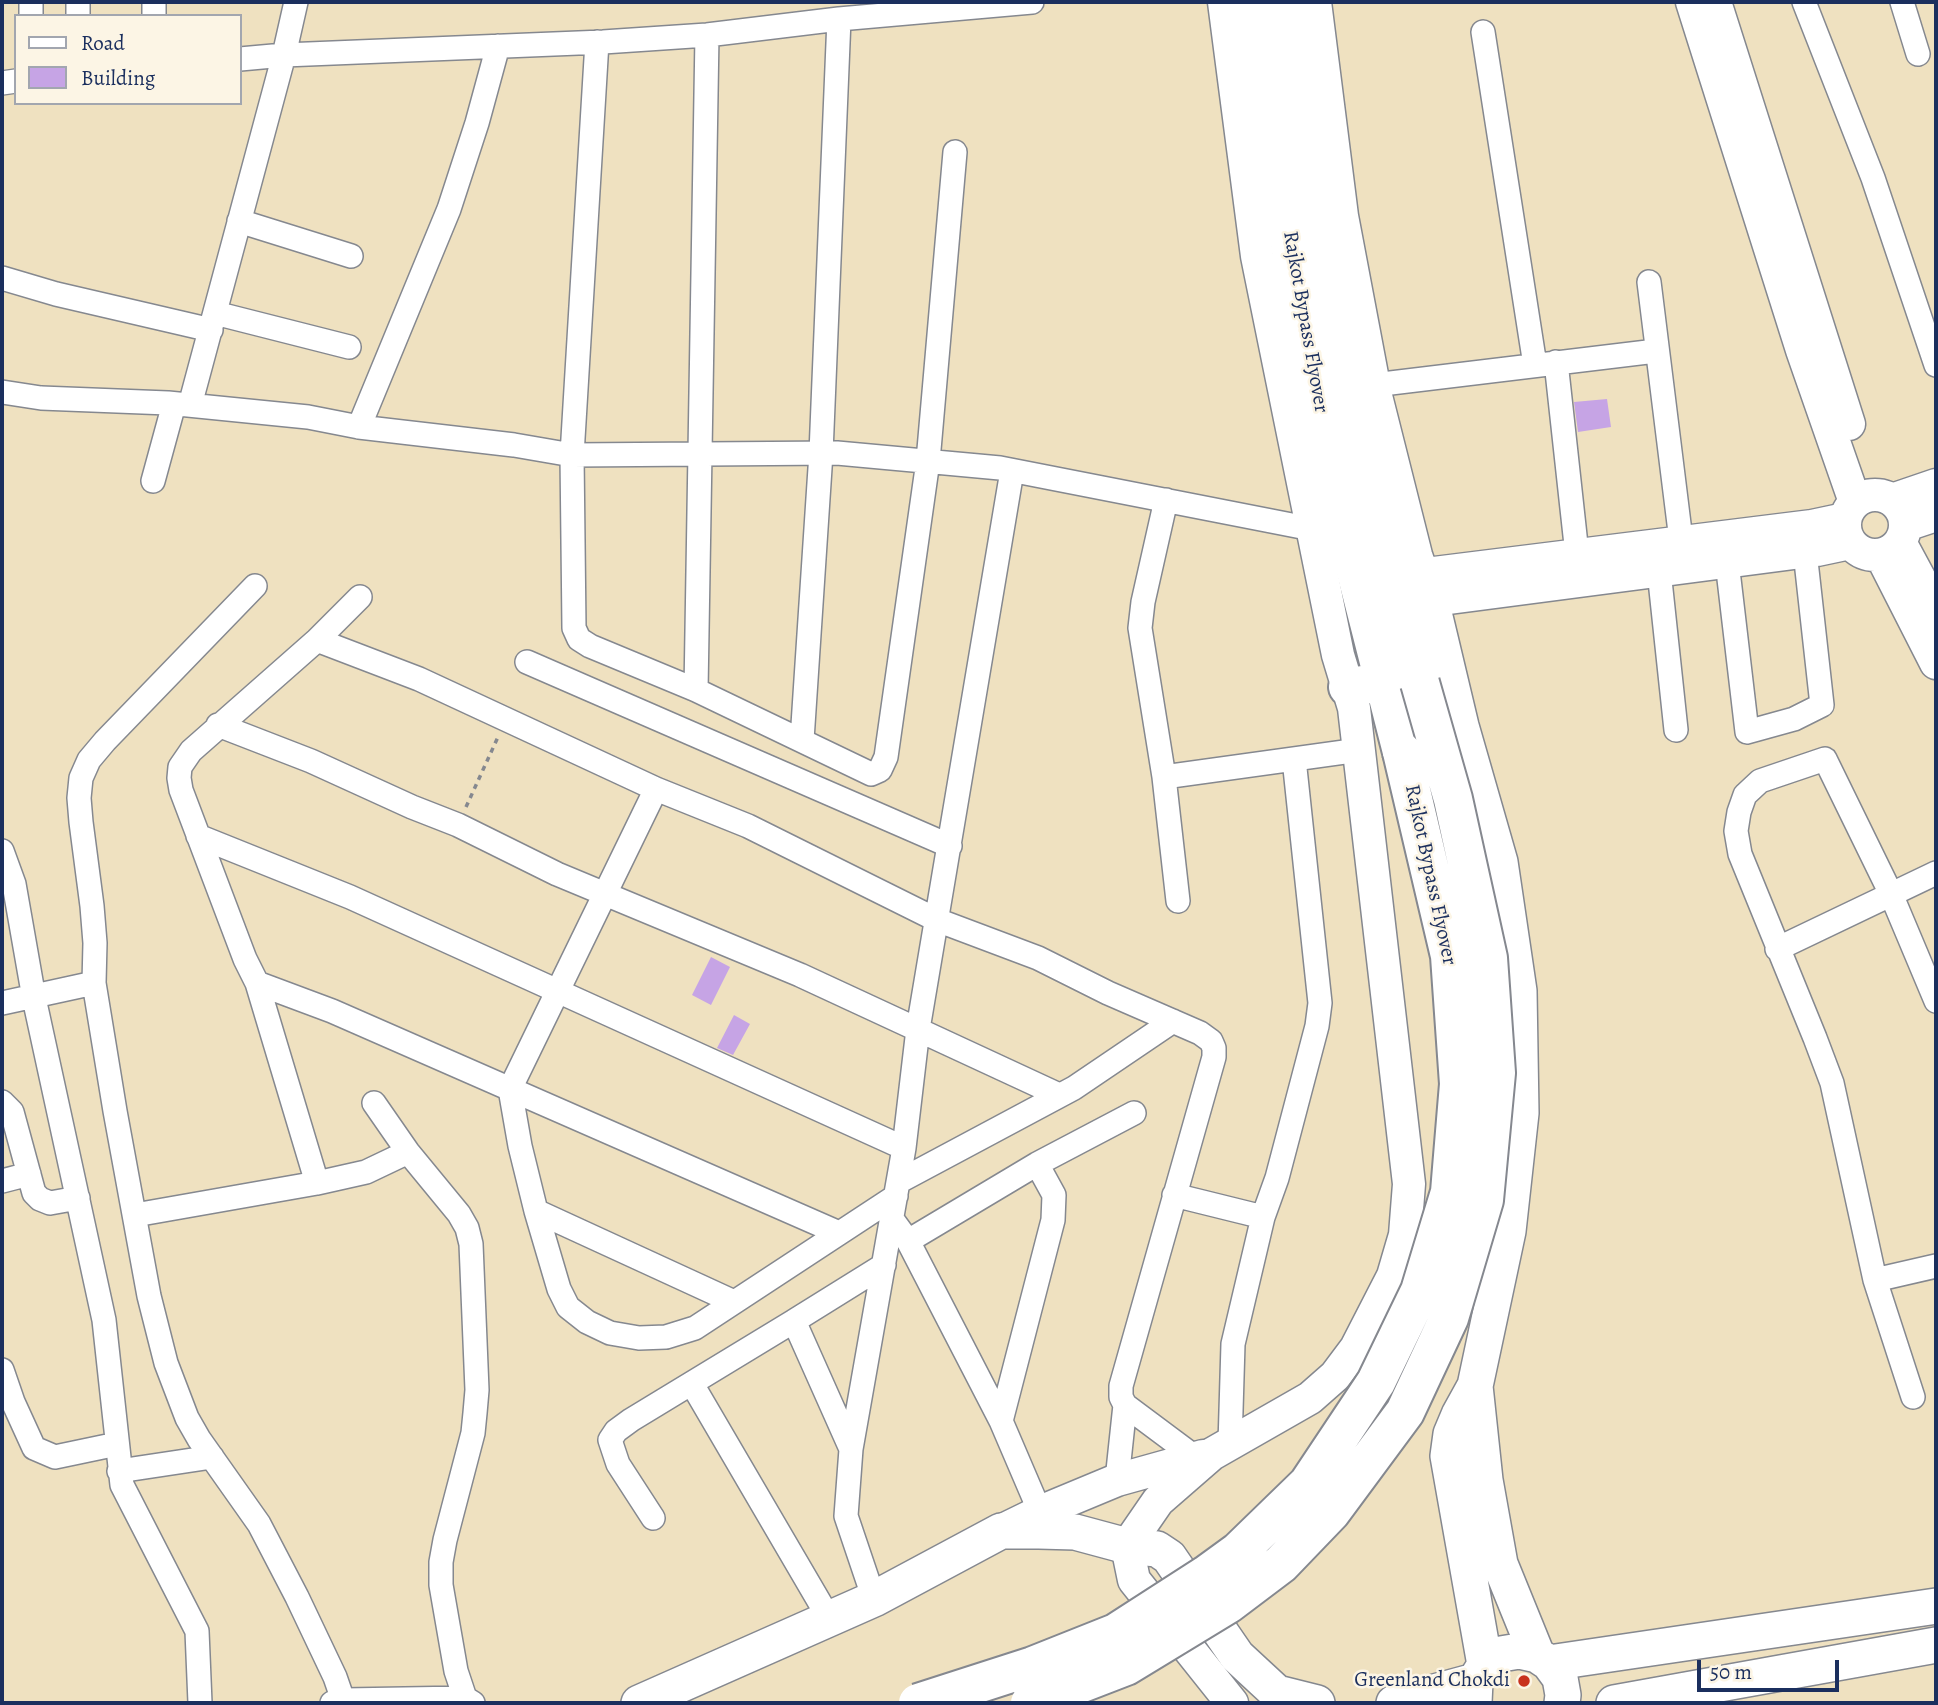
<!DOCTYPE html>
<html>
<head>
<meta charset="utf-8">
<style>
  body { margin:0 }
  #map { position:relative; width:1938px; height:1705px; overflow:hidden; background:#efe1c0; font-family:Alegreya,serif }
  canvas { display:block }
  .frame { position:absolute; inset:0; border:4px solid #1b2f5e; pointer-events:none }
  .legend { position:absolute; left:14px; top:14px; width:228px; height:91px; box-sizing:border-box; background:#fcf5e5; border:2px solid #a2a6af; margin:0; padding:9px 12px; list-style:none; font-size:21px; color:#1b2f5e }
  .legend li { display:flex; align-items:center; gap:14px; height:35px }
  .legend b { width:35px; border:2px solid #a2a6af }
  .scale { position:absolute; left:1697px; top:1660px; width:142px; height:32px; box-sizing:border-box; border:4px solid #1b2f5e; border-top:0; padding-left:9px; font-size:21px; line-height:24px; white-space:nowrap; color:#1b2f5e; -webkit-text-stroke:5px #fcf5e5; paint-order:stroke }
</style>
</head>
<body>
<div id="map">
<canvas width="1938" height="1705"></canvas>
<div class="frame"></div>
<ul class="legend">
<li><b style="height:9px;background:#fff"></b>Road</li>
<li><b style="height:19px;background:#c6a4e5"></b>Building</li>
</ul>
<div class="scale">50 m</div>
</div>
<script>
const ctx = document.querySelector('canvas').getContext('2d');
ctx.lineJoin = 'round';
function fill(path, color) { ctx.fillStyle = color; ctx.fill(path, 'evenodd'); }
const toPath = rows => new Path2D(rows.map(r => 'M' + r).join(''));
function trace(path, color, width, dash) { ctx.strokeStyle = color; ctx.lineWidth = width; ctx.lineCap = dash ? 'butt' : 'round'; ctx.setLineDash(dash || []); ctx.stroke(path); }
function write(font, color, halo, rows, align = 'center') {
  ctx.font = font + ' Alegreya,serif'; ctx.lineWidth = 5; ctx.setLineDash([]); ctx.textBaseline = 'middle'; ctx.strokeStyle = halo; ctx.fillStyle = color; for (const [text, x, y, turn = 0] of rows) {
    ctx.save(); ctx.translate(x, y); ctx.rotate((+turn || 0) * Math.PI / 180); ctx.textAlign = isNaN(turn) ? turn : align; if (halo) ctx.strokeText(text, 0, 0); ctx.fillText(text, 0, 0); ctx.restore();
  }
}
fill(toPath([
  [1607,399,1611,427,1578,432,1574,402],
  [711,957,730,967,711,1005,692,995],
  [734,1015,750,1024,733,1055,717,1048]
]), '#c6a4e5');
const street = toPath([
  [31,2,31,16],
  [78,2,78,16],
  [154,2,154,16],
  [1804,2,1873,178,1936,365],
  [1902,2,1918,54],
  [1483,32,1535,365],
  [597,42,572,455,574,628,579,639,590,646,696,690,871,774,880,770,886,757,928,461,955,152],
  [240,59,284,55,603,42,707,35,839,19,1032,2],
  [2,83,16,81],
  [239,221,351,256],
  [2,278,56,294,211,330],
  [1649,282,1681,540],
  [215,313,349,347],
  [1556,362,1577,554],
  [1374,385,1656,351],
  [2,392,41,398,168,403,308,417,359,427,514,445,572,455,837,453,1000,468,1312,529],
  [190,405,284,55,296,2],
  [359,427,449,209,477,123,498,46],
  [153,481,174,404],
  [1166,500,1143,602,1140,628,1164,777,1178,901],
  [1727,562,1747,732,1794,719,1822,705,1805,552],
  [1659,571,1676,730],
  [255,586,105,741,89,760,81,778,79,798,81,822,92,906,95,943,94,983,115,1111,149,1296,166,1363,187,1418,199,1439,259,1524,297,1597,335,1677,344,1703],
  [317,640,419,679,656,789,748,826,937,920,1038,958,1108,993,1200,1033,1211,1041,1214,1048,1214,1057,1121,1386,1121,1397,1125,1405,1196,1458],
  [527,662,950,846],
  [696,690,707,35],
  [218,725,311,761,412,807,458,825,557,874,800,975,1059,1095],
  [802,740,821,453,839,19],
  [1164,777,1359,750],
  [656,789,510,1089,520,1146,536,1211,559,1289,568,1307,587,1322,610,1333,639,1338,666,1337,695,1328,896,1196],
  [198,836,350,897,904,1148],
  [2,851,14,884,34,998,104,1320,122,1485,197,1631,200,1703],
  [1777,949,1936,873],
  [257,983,332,1011,839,1233],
  [2,1003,94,983],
  [2,1102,12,1112,34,1193,40,1199,50,1203,78,1198],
  [374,1103,408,1152,459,1214,467,1228,471,1244,477,1390,475,1413,473,1433,445,1540,441,1562,441,1585,456,1671,465,1698,473,1703],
  [2,1181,29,1174],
  [898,1182,1074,1088,1173,1021],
  [317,1183,257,983,245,959,181,790,179,778,180,767,191,751,317,640,360,597],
  [1174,1195,1263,1217],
  [536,1211,734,1302],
  [135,1215,317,1183,366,1172,408,1152],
  [892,1219,908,1241,1001,1421,1040,1512],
  [908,1241,1037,1164,1134,1113],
  [1875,1280,1936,1266],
  [794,1321,884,1265],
  [2,1370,13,1402,34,1448,55,1457,117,1444],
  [692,1384,830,1620],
  [1913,1397,1875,1280,1832,1083,1815,1038,1740,854,1736,831,1739,812,1745,795,1760,781,1825,759,1891,894,1936,1001],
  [1001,1421,1053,1220,1054,1195,1037,1164],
  [1230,1444,1233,1344,1263,1217,1277,1178,1317,1026,1320,1003,1294,759],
  [119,1471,212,1457],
  [1117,1480,1125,1405],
  [653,1518,618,1464,610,1440,616,1431,631,1420,794,1321,851,1449],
  [874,1599,846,1516,851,1449,904,1148,918,1029,1012,471],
  [332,1703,344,1700,465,1698]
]);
const secondary = toPath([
  [1224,2,1257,256,1338,655,1354,708,1409,1184,1405,1235,1393,1276,1356,1348,1335,1376,1310,1398,1212,1454,1158,1501,1127,1546,1134,1580,1232,1703],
  [1315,2,1342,216,1376,396,1416,555,1431,600],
  [1692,2,1802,350,1855,502],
  [1715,2,1849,424],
  '1845 525a30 30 0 1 1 60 0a30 30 0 1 1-60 0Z',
  [1892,500,1936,485],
  [1906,525,1936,515],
  [1900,542,1936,609],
  [1881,555,1936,663],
  [1402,577,1812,526,1845,519],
  [1411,603,1817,550,1850,543],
  [1001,1531,1040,1512,1117,1480,1203,1456]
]);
const primary = toPath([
  [1431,600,1461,726,1500,862,1519,991,1521,1113,1508,1231,1475,1386,1459,1415,1451,1434,1448,1456,1485,1665],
  [1475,1386,1485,1480,1500,1564,1537,1655],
  [1549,1663,1936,1606],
  [639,1703,874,1599,1001,1531,1039,1531,1075,1532,1127,1546,1157,1549,1169,1557,1237,1656,1277,1693,1317,1703],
  [1394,1703,1475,1681],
  [1474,1703,1475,1681,1485,1665,1501,1654,1519,1651,1537,1655,1549,1663,1560,1678,1563,1695,1562,1703],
  [1614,1703,1936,1645]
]);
const highway = toPath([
  [1253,2,1292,258,1327,439,1352,556,1402,752],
  [1285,2,1309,191,1338,347,1381,547,1420,683],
  [1348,687,1385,682]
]);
trace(street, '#85888f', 26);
trace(secondary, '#85888f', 35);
trace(primary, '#85888f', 38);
trace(highway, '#85888f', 42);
trace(toPath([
  [466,807,498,737]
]), '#85888f', 3.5, [5, 5]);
trace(street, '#fff', 23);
trace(secondary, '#fff', 32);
trace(primary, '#fff', 35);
trace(highway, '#fff', 38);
const highwayBridge = toPath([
  [918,1703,1033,1666,1116,1633,1206,1575,1239,1551,1308,1484,1376,1382,1420,1291,1450,1192,1459,1084,1450,956,1402,752],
  [1030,1703,1126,1666,1228,1604,1281,1564,1331,1512,1405,1412,1449,1318,1484,1200,1496,1073,1488,958,1453,799,1420,683]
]);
trace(highwayBridge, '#85888f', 42, []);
trace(highwayBridge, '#fff', 38);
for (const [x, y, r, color] of [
  [1524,1681,7,"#c8321e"]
]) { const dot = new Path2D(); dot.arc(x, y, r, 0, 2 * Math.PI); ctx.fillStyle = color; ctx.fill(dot); trace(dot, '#fcf5e5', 2.5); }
write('21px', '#1b2f5e', '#fcf5e5', [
  ["Rajkot Bypass Flyover",1305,322,80],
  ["Rajkot Bypass Flyover",1430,875,78]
]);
write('21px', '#1b2f5e', '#fcf5e5', [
  ["Greenland Chokdi",1510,1681]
], 'right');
</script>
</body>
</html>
